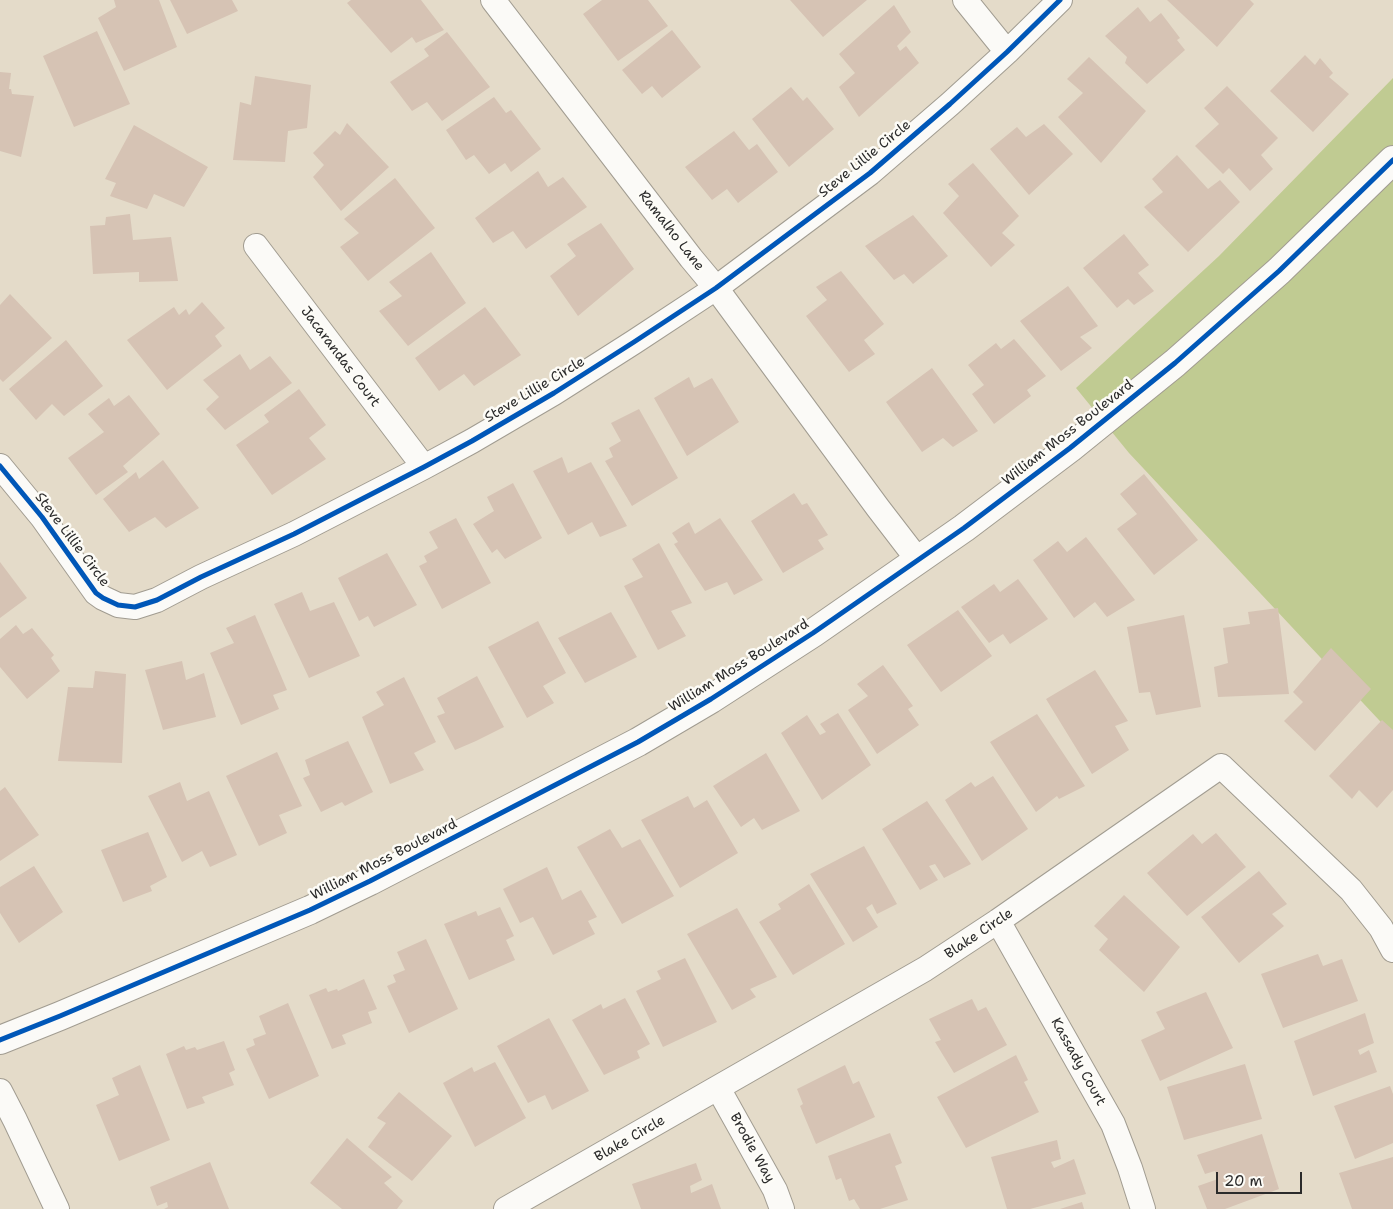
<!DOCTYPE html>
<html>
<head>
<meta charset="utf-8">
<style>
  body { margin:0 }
  #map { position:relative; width:1393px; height:1209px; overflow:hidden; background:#e4dbc9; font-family:"Shantell Sans",sans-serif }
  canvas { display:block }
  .scale { position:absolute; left:1216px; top:1172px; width:86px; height:22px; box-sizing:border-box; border:2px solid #2b2b2b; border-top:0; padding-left:6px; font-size:15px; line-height:18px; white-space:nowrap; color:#2b2b2b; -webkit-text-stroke:4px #fdfcf7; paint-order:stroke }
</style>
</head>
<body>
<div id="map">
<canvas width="1393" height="1209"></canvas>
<div class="scale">20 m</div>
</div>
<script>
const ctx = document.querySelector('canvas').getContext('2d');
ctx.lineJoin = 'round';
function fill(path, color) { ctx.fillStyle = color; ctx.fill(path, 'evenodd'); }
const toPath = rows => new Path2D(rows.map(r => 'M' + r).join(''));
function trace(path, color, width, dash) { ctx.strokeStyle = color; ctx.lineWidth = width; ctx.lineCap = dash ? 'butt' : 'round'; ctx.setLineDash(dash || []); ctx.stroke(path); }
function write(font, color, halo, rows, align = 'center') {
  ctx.font = font + ' "Shantell Sans",sans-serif'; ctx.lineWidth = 5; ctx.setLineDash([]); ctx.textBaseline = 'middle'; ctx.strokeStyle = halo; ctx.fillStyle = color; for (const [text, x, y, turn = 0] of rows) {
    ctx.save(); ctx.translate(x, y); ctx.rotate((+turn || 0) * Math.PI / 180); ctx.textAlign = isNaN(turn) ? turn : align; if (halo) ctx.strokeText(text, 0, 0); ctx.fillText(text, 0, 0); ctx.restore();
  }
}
fill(toPath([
  [1393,78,1393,735,1129,453,1076,388,1219,256]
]), '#c0cb92');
fill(toPath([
  [114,0,159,0,177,47,124,71,98,18,116,7],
  [170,0,232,0,238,11,187,34],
  [351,0,421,0,444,30,416,43,412,37,391,53,347,3],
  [602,0,648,0,668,26,618,61,583,14],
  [790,0,867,0,823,37],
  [1167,0,1250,0,1254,4,1217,47],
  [894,5,911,32,897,46,900,51,906,46,919,63,859,117,839,87,855,73,839,54],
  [1138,7,1150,22,1161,13,1180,38,1177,40,1185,50,1147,84,1125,63,1127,57,1105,36],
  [672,30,701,67,662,98,652,86,642,94,622,70],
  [97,31,130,104,74,127,43,56],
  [447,32,490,87,442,121,427,102,412,111,390,82,429,56,424,49],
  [1305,55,1315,65,1320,58,1333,73,1329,77,1349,94,1313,132,1270,91],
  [1089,57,1146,111,1101,163,1058,117,1083,93,1067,79],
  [0,72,11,73,9,89,11,89,12,94,34,96,21,157,0,151],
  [255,76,311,85,307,128,288,131,285,162,233,160,240,102,251,105],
  [1227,86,1278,138,1261,155,1273,169,1250,191,1229,168,1223,174,1195,146,1219,124,1204,108],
  [791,87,803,101,807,97,834,129,789,167,752,119],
  [494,97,506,113,511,110,541,149,511,172,505,163,489,174,474,155,466,160,446,130],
  [347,123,389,167,341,211,313,177,324,165,313,153,335,131,340,135],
  [1044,124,1073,154,1029,195,990,149,1017,127,1026,137],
  [134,125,208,167,184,207,154,194,147,209,110,196,116,183,105,179],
  [734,131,749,150,757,144,778,172,738,203,727,189,712,200,685,167],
  [1177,155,1208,189,1220,180,1240,202,1188,252,1144,207,1163,192,1152,179],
  [973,163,1019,216,1002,233,1015,245,991,267,943,213,959,196,948,184],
  [538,171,548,187,563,177,587,207,526,249,513,231,493,243,475,218],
  [395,178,435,228,368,281,340,247,359,233,344,219],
  [130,214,133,240,171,237,178,281,139,282,139,272,93,274,90,226,105,225,106,217],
  [913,215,948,256,913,284,904,274,894,280,865,246],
  [601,223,634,269,578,316,550,276,576,256,567,244],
  [1124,234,1149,265,1138,273,1154,291,1134,305,1128,299,1117,308,1083,268],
  [431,252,466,303,408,346,379,311,402,296,389,282],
  [841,271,884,324,864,340,875,354,849,372,806,316,827,300,816,287],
  [1068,286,1098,326,1080,337,1092,348,1061,371,1020,321],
  [10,294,52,338,3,382,0,379,0,305],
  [202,302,225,328,215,336,222,346,167,390,127,340,174,307,179,315,186,309,189,315],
  [485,307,521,355,474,386,464,374,439,391,415,358],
  [1014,339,1046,376,1027,390,1031,396,994,424,972,394,984,385,968,365,996,343,1001,349],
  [66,340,103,386,64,416,52,404,36,420,9,389],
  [240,354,250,370,270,356,292,383,225,430,206,409,219,397,203,380],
  [932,368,978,431,953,447,943,438,922,452,886,402],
  [689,377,694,388,712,378,739,422,687,456,654,398],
  [299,389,326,425,309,438,326,459,272,495,236,445,269,422,264,415],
  [129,395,160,434,123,466,128,472,96,495,68,458,104,432,88,414,109,398,114,406],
  [639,409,678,478,632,506,605,461,613,457,609,448,621,441,611,423],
  [562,457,568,473,591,462,627,526,600,537,592,522,568,535,533,471],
  [163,460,199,508,166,528,155,517,129,532,103,499,136,472,139,479],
  [1144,474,1198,540,1154,575,1117,529,1137,514,1120,494],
  [513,483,542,538,505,559,497,549,492,553,473,524,494,511,487,497],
  [794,493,802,505,807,503,828,535,818,540,824,549,783,573,751,521],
  [456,518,491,583,442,609,419,566,427,562,424,556,438,548,429,532],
  [720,518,763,580,734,595,727,582,705,591,674,544,678,542,672,533,689,522,695,534],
  [1086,537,1135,600,1107,617,1095,602,1074,618,1033,560,1058,541,1067,552],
  [659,543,692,603,671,611,686,636,658,650,624,586,643,577,632,559],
  [387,553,417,605,374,627,368,616,359,621,338,578],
  [0,562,27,598,0,618],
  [1018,579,1048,619,1010,644,1003,634,989,643,961,607,994,584,1000,592],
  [302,592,310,611,334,602,360,656,309,678,274,604],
  [1278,608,1289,694,1218,697,1214,667,1228,663,1223,628,1250,624,1248,612],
  [958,610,992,656,941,692,907,645],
  [611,612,637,657,585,683,558,638],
  [255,615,287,690,273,695,279,709,241,725,210,653,234,643,226,628],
  [1184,615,1201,707,1156,715,1150,692,1139,693,1127,627],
  [538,621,566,673,543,686,554,703,527,718,488,647],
  [16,625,23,634,32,628,54,655,51,658,60,671,27,699,0,667,0,639],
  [1331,648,1371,689,1315,751,1284,721,1303,702,1293,692],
  [182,661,186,680,204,673,216,717,163,730,145,670],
  [883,665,913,706,908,709,919,725,877,754,848,710,868,696,857,684],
  [1095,670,1128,721,1115,726,1129,750,1092,774,1046,699],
  [95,671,126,674,122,763,58,761,68,687,93,688],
  [477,676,504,727,476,741,455,750,437,716,445,713,437,698],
  [404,677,436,742,414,753,424,770,390,784,362,717,384,705,376,692],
  [838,713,871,765,822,800,781,733,807,715,820,735,826,732,820,724],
  [1037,714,1085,786,1059,799,1057,796,1036,812,990,742],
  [1382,720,1393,730,1393,790,1377,808,1359,790,1352,799,1329,776],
  [348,741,373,792,345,806,342,802,321,812,303,778,310,775,305,760],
  [277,752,302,806,279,815,287,833,259,846,226,776],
  [766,753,800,811,762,830,754,818,741,827,713,786],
  [993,776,1028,829,982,861,945,800,971,782,975,787],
  [180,782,187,801,209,791,237,855,210,867,202,851,182,862,148,796],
  [5,787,39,835,0,861,0,791],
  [688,796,694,808,707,800,738,853,680,888,641,820],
  [927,801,971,864,944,878,935,864,929,866,938,880,920,890,882,829],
  [610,829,622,848,640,839,674,896,622,924,577,847],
  [148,832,167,877,150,886,152,891,123,902,101,850],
  [1216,833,1246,867,1187,916,1147,873,1193,834,1202,844],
  [864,846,897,904,877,914,872,904,866,908,878,927,853,942,810,874],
  [34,866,63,912,19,943,0,913,0,887],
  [547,867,562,900,581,890,597,917,588,921,595,934,553,955,533,917,520,923,503,889],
  [1259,871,1287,904,1272,914,1284,926,1239,963,1201,917],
  [809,884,845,944,793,975,759,922,781,909,778,904],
  [1124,895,1180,947,1144,992,1099,950,1108,939,1094,926],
  [500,907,514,936,506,940,515,960,469,980,444,924,476,911,478,916],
  [737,908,777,977,750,989,756,997,732,1010,687,934],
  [426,939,458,1009,409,1033,387,986,396,982,393,975,405,970,397,952],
  [1318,954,1323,966,1342,959,1358,1001,1283,1028,1261,974],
  [685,958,717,1022,663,1047,636,991,661,979,657,971],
  [364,979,377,1009,368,1012,372,1023,342,1035,346,1044,332,1049,309,995,326,988,328,992,337,989,338,991],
  [1206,992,1233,1048,1160,1081,1141,1040,1165,1029,1156,1012],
  [625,998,650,1044,637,1051,640,1058,604,1075,572,1020,601,1004,603,1009],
  [972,999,978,1011,986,1007,1007,1045,954,1073,935,1042,941,1040,929,1019],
  [288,1003,319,1076,269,1099,246,1049,255,1045,253,1039,266,1034,259,1016],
  [1365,1013,1374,1043,1358,1050,1360,1055,1369,1050,1377,1072,1313,1096,1294,1041],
  [549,1018,589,1091,552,1110,545,1095,528,1103,497,1046],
  [224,1041,235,1070,229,1073,234,1085,202,1097,205,1103,187,1109,166,1054,184,1046,186,1050,195,1047,197,1050],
  [1016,1055,1028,1080,1024,1082,1039,1112,966,1148,937,1097],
  [495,1062,526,1118,475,1147,443,1083,472,1067,474,1072],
  [1245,1064,1262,1119,1184,1140,1167,1087],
  [140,1065,170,1140,119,1161,96,1105,119,1095,112,1078],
  [845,1065,853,1084,859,1081,875,1117,816,1144,800,1106,803,1104,797,1089],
  [1390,1086,1393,1094,1393,1143,1355,1159,1334,1106],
  [399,1092,452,1136,412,1181,368,1147,386,1123,377,1118],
  [890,1133,902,1163,895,1166,908,1200,880,1209,860,1209,854,1199,849,1201,841,1178,836,1180,828,1156],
  [1262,1134,1279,1189,1225,1209,1207,1209,1198,1186,1218,1179,1215,1171,1205,1174,1197,1155],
  [347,1138,392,1177,384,1183,403,1201,397,1209,342,1209,310,1183],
  [1057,1140,1061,1159,1051,1162,1054,1168,1074,1159,1086,1194,1030,1209,1007,1209,991,1157],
  [1393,1157,1393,1209,1352,1209,1339,1173],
  [210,1162,229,1209,164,1209,168,1207,167,1202,157,1206,150,1187],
  [696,1163,702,1180,690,1186,691,1193,712,1184,721,1209,641,1209,632,1184],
  [1082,1202,1084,1209,1060,1209]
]), '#d6c3b4');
const minor = toPath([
  [493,0,691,258,716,288,878,508,918,560],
  [965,0,1007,52],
  [256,246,424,467],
  [0,466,42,517,96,593,103,598,118,605,135,607,157,600,201,577,294,534,424,467,472,441,554,393,634,342,716,288,870,173,950,104,1007,52,1060,0],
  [998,921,1113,1124,1130,1168,1143,1209],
  [718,1088,775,1190,782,1209],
  [0,1091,15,1120,57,1209],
  [506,1209,925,969,998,921,1221,766,1351,890,1381,928,1393,950]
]);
const tertiary = toPath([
  [0,1040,60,1016,310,910,370,881,638,742,711,699,813,633,918,560,964,528,1070,448,1175,363,1279,271,1393,160]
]);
trace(minor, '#a19c91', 26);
trace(tertiary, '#a19c91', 30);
trace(minor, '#fbfaf7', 24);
trace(tertiary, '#fbfaf7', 28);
trace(toPath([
  [0,466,42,517,96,593,103,598,118,605,135,607,157,600,201,577,294,534,424,467,472,441,554,393,634,342,716,288,870,173,950,104,1007,52,1060,0],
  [0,1040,60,1016,310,910,370,881,638,742,711,699,813,633,918,560,964,528,1070,448,1175,363,1279,271,1393,160]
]), '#0057b8', 5);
write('14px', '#2b2b2b', '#fdfcf7', [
  ["Steve Lillie Circle",865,159,-39],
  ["Ramalho Lane",671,231,52],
  ["Jacarandas Court",340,357,53],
  ["Steve Lillie Circle",535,390,-31],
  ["William Moss Boulevard",1068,433,-38],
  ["Steve Lillie Circle",72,540,53],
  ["William Moss Boulevard",739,666,-32],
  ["William Moss Boulevard",384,860,-27],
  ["Blake Circle",979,934,-34],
  ["Kassady Court",1078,1062,61],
  ["Blake Circle",630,1139,-30],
  ["Brodie Way",752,1148,61]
]);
</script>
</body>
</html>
